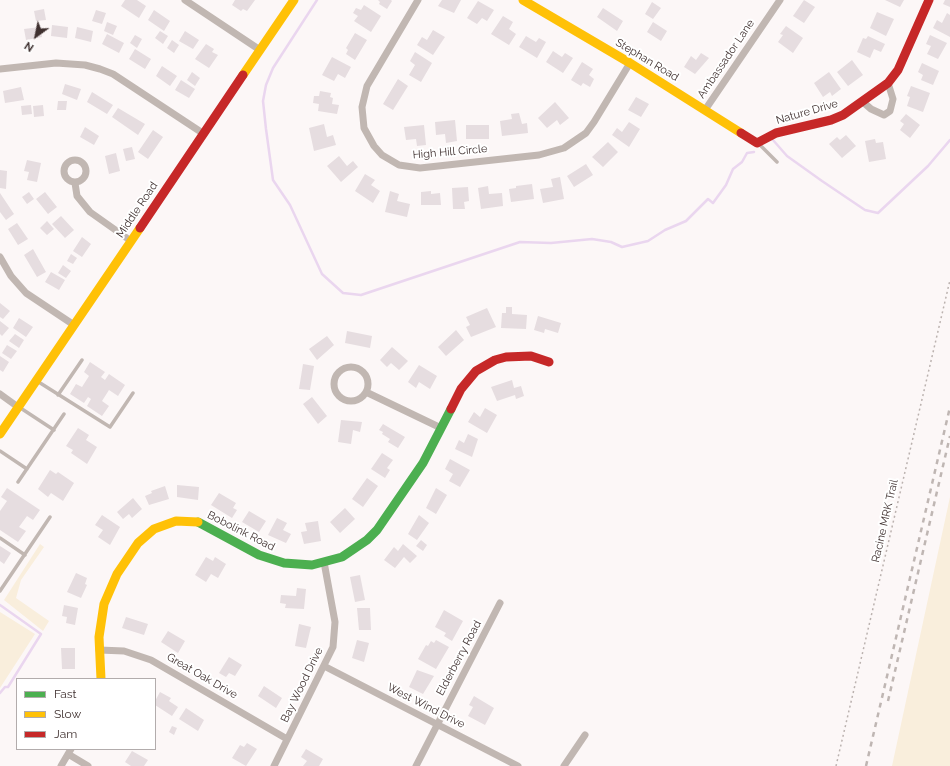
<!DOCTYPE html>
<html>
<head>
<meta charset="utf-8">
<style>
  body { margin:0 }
  #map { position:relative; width:950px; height:766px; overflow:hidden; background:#fcf7f7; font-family:Raleway,sans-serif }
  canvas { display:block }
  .legend { position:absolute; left:16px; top:678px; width:140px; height:72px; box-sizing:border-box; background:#fff; border:1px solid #b2acac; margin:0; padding:5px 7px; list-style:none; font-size:12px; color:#3f302f }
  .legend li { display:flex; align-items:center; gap:8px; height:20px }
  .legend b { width:20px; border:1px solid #b2acac }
  .north { position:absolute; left:16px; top:16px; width:40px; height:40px; -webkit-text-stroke:3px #fff; paint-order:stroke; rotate:213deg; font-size:11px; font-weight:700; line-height:16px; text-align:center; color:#3f302f }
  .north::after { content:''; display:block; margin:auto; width:14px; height:18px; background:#3f302f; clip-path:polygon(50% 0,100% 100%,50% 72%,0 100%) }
</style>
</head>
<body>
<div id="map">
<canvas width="950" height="766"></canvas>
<ul class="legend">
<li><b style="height:5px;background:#4caf50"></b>Fast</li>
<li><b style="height:5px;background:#ffc107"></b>Slow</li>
<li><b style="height:5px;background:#c62828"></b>Jam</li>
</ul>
<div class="north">N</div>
</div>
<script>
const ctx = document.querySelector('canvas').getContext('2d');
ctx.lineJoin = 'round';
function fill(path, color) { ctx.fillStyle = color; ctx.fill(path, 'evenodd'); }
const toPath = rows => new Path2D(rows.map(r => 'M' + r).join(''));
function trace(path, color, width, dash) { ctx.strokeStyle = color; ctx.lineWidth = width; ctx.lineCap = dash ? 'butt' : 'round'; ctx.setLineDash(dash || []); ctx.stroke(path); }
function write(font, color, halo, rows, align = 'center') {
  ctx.font = font + ' Raleway,sans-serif'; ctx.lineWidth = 4; ctx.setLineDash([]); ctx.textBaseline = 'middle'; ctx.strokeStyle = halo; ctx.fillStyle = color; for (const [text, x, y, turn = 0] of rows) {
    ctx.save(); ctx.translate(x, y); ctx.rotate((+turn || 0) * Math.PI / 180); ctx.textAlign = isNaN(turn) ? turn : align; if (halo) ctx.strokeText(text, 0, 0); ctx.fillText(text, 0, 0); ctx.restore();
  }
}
fill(toPath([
  [950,497,950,766,892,766],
  [40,544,44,547,21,580,16,598,49,621,43,631,4,600],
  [0,612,35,634,0,688]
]), '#f9eedc');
trace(toPath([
  [317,0,273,68,266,85,263,101,266,129,273,180,290,205,322,274,343,293,361,295,520,242,551,243,592,239,611,242,622,247,648,241,665,230,686,221,708,199,713,203,726,185,733,169,742,162,747,153,754,152],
  [773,140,787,156,822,181,865,210,878,213,928,166,950,140],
  [0,605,41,634,8,687,5,687,0,693]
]), '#ead6ef', 2.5);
fill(toPath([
  [125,0,137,0,146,6,139,18,121,6],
  [235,0,255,0,247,11,243,9,241,11,232,5],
  [378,0,391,0,392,1,387,9,379,4,380,2],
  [442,0,461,0,454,13,438,6],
  [804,0,815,7,804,23,793,16],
  [885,0,904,0,900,7],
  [945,0,950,0,950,7,943,4],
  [478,1,494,10,487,21,482,18,477,24,467,18],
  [652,2,661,8,653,19,645,14],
  [364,5,381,16,371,32,354,21,358,16,353,13,356,8,361,10],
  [603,8,623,21,617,31,597,17],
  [44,9,46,20,36,21,34,11],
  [96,10,106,13,102,24,92,21],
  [154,10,170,21,164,31,148,20],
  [877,12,894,19,886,36,870,28],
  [947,13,950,15,950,37,933,28,937,20,942,23],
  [503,16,513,22,509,29,516,34,509,45,491,34],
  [107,22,117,26,113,35,104,31],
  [653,22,667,31,661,41,647,32],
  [52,25,68,27,67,38,51,36],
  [786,26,803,38,793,53,778,42,783,35,780,34],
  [40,27,42,37,26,40,24,29],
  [77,27,93,31,91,42,75,38],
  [433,30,445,37,433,55,417,45,422,37,427,40],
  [160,31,168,36,163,44,155,38],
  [185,31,199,40,193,49,179,41],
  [355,33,367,40,355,60,346,54,348,50,346,48],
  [107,34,124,43,119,53,102,44],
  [135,35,142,39,137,48,130,43],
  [930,35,947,43,938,59,927,54,931,46,926,44],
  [526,36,536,42,539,38,546,42,537,58,519,47],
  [868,36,885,44,881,52,874,49,870,58,857,52,863,38,866,39],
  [172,40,179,45,174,53,167,48],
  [206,44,214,49,212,52,218,55,209,68,195,59],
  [135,49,151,59,145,69,129,59],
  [553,51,562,57,565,53,573,58,563,73,546,62],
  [415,52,432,63,421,82,409,75,415,65,410,61],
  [701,53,709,58,695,74,684,67,691,56,696,60],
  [332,57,351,67,345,78,338,74,334,81,322,75],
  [852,60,863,75,848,86,837,72],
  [582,62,593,69,589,75,594,79,590,87,583,83,581,86,571,80],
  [922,63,939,71,933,85,921,80,923,75,918,72],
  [162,66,177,76,170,86,156,76],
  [192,72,200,78,195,86,187,80],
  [829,72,841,89,832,96,830,92,823,97,814,83],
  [398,79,408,86,393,110,383,104],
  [181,80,195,89,189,98,175,90],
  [65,84,81,89,77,100,62,94],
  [911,86,930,93,923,112,907,106,910,97,907,96],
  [21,87,24,100,5,103,3,91],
  [320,91,331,93,330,97,333,98,332,104,339,105,337,114,318,111,319,104,313,103,314,96,319,96],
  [92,92,113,105,107,114,87,102],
  [636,97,649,104,641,117,628,110],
  [58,101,67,101,66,110,57,110],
  [555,102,569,118,560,125,557,120,547,128,538,118],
  [31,105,32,114,22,115,21,106],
  [43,105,44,116,34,117,33,106],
  [118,108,145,124,138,135,112,117],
  [519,113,522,124,527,123,528,133,502,136,500,121,512,119,511,114],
  [906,114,920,125,910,138,900,130,904,124,900,121],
  [455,120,457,141,446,143,445,134,436,135,435,122],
  [629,122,640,129,629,147,612,135,617,128,622,132],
  [324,124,327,137,333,135,336,145,314,151,309,128],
  [424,125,426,145,417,146,416,139,406,140,404,127],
  [466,125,489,125,489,139,466,139],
  [85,127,99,136,94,145,80,137],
  [153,130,163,137,148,159,138,152],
  [846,135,856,146,842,158,829,144,837,137,840,140],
  [875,139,876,143,883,142,886,159,869,162,865,141],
  [608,142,618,152,603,167,592,157],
  [132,147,135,159,126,161,123,149],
  [116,153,120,171,109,174,105,156],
  [339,156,347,166,353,161,358,167,341,182,327,166],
  [27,160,41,163,37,182,27,180,29,172,24,171],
  [586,164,593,175,574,187,567,176],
  [0,170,7,171,6,189,0,188],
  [365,174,375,180,371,185,380,191,373,203,355,191],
  [560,177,564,199,543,203,540,189,553,187,551,179],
  [532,184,534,199,511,202,509,189,516,188,516,186],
  [488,186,489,194,502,193,503,206,481,209,478,188],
  [468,187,469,201,464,202,465,209,453,209,452,188],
  [390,191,399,194,397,201,410,204,407,217,385,212],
  [431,191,431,194,440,193,441,205,421,205,421,192],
  [29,192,34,199,27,204,22,197],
  [45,192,57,207,48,214,36,199],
  [0,193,14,214,6,220,0,212],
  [61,216,74,230,65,238,52,224],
  [47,221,54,229,47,235,40,228],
  [17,223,28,239,18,245,8,229],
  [82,237,91,244,82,257,73,251],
  [33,249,46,272,37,277,24,255],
  [71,254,77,258,73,264,67,261],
  [63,265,71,271,66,278,58,273],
  [51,272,65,280,59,290,45,282],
  [0,303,10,311,3,319,0,317],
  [506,307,512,307,512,314,527,315,526,329,501,328,502,313,506,313],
  [487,308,496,327,471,337,466,327,470,325,466,317],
  [538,316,561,323,558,333,545,329,544,333,534,330],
  [19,318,33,327,26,337,13,328],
  [0,321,9,328,2,336,0,334],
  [456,330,464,340,446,356,438,347],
  [347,331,372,336,370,348,345,343],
  [15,334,24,340,19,348,9,341],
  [327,336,334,345,317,360,309,349],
  [7,345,17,351,11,359,2,353],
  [392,347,408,361,399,370,391,363,387,367,380,360],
  [0,356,9,362,3,372,0,370],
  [90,362,105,372,101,377,105,380,109,374,125,385,118,396,109,390,102,401,109,406,102,416,87,406,91,399,88,397,84,403,70,394,76,384,82,387,89,376,84,372],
  [303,364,314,366,310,390,299,389],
  [419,365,437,376,430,389,419,382,416,388,408,382],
  [512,380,514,388,521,386,524,396,516,399,515,395,497,401,491,387],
  [312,397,327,416,318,424,303,404],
  [485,408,497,415,487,433,468,422,474,412,480,417],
  [341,420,362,422,360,432,353,430,351,444,338,442],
  [383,424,405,437,398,448,388,442,390,439,382,434,383,432,379,430],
  [78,428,89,435,86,440,97,447,87,464,71,453,73,450,66,446],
  [468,434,478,439,472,457,455,449,459,440,464,443],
  [382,453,393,460,387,468,390,470,385,478,371,469],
  [450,459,470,470,460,487,449,481,453,474,445,469],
  [50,470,56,474,58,472,74,483,63,501,51,493,48,497,38,489],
  [367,478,378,486,363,507,352,499],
  [177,485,199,487,198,500,177,497],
  [165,486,169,499,149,505,145,496,152,493,151,491],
  [7,488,40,510,33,520,27,516,19,527,26,531,18,542,0,530,0,511,7,501,1,497],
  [436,488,447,495,436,514,426,508],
  [219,493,236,503,233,508,237,510,232,518,211,505],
  [133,498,142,509,132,518,129,514,123,519,117,512],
  [345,508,355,519,340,533,330,522],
  [249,511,266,521,259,532,242,522],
  [102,515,120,527,110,545,98,537,103,530,95,525],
  [419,515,429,523,417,540,408,534],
  [277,518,287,523,283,530,291,534,286,543,268,535],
  [318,521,321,541,304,544,301,532,307,531,305,523],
  [421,540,427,545,423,551,416,546],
  [403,544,417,556,410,563,404,557,395,568,384,560,394,547,398,551],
  [0,546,11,553,4,564,0,561],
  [206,557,213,561,215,557,226,564,218,578,211,574,206,582,195,575],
  [76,573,87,578,85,584,87,585,81,598,67,592],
  [360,575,365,600,355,602,350,577],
  [297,588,306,589,304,609,285,608,286,604,280,603,281,595,296,596],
  [64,605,78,608,75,625,66,623,67,617,62,616],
  [357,608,370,608,371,630,359,630],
  [444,610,463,621,452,641,444,636,446,633,435,627],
  [126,617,148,624,144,635,122,628],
  [299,624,311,627,306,648,295,646],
  [168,631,185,641,178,653,161,642],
  [357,640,369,643,364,662,352,658],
  [436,640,449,647,436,669,418,659,426,645,428,646,431,641,434,643],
  [61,648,75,648,75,669,62,669],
  [229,657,242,665,235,676,229,673,226,677,219,673],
  [417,670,434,676,423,694,409,687],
  [264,686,282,698,276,708,258,696],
  [160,692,171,698,169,701,178,707,172,716,155,705,155,701],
  [474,696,494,708,485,725,468,716,473,707,469,705],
  [186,708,204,720,198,731,179,719],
  [172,726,177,728,174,735,169,732],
  [247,743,257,749,246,766,232,758,240,745,244,747],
  [306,749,323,759,319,766,303,766,307,761,301,757],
  [132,751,148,760,144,766,131,766,125,762]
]), '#e6dde0');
trace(toPath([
  [836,766,950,280]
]), '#bbb2af', 1.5, [2, 3]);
trace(toPath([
  [758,143,777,162],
  [37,381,110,427,133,393],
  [58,395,82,360],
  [19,407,54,430],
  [0,451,27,469],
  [18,482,64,414],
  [0,538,25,555],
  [0,591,50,517]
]), '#c1b7b2', 3.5);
trace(toPath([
  [185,0,260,50],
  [418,0,367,86,362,107,364,128,374,146,382,155,399,165,420,168,539,155,564,148,586,133,594,122,630,63],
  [0,69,56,63,85,65,100,69,113,74,204,134],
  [863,102,871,109,884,115,890,111,893,99,888,83],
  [705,110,780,0],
  '64 171a11 11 0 1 1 22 0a11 11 0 1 1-22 0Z',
  [75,183,77,196,90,212,131,241],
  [0,257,11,276,26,293,74,325],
  '334 384a17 17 0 1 1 34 0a17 17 0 1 1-34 0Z',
  [366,392,441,428],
  [0,394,18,407],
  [99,650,124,651,151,660,287,739],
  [324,666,518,766],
  [68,754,88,766],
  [61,766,71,749],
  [274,766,333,647,335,622,324,562],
  [416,766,500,603],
  [564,766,585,735]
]), '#c1b7b2', 7);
trace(toPath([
  [198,522,259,555,284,563,312,565,342,557,367,540,377,530,423,463,451,409]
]), '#4caf50', 9);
trace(toPath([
  [523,0,630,63,741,133],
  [243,75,294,0],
  [0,434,140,228],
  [101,679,99,637,104,604,117,574,138,543,154,529,176,521,198,522]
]), '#ffc107', 9);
trace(toPath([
  [741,133,757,143,776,133,831,120,843,115,888,83,898,70,929,0],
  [140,228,243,75],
  [451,409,461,389,476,371,495,360,506,357,531,356,549,362]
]), '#c62828', 9);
trace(toPath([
  [888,701,950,436],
  [866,766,950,407]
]), '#bfb6b3', 2.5, [5, 5]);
write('11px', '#3f302f', '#fff', [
  ["Ambassador Lane",726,59,-56],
  ["Stephan Road",647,60,31],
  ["Nature Drive",807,112,-16],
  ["High Hill Circle",450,152,-5],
  ["Middle Road",137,210,-56],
  ["Racine MRK Trail",885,521,-77],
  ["Bobolink Road",241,531,27],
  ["Elderberry Road",459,658,-62],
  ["Great Oak Drive",202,676,30],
  ["Bay Wood Drive",302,685,-64],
  ["West Wind Drive",426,706,27]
]);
</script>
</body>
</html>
